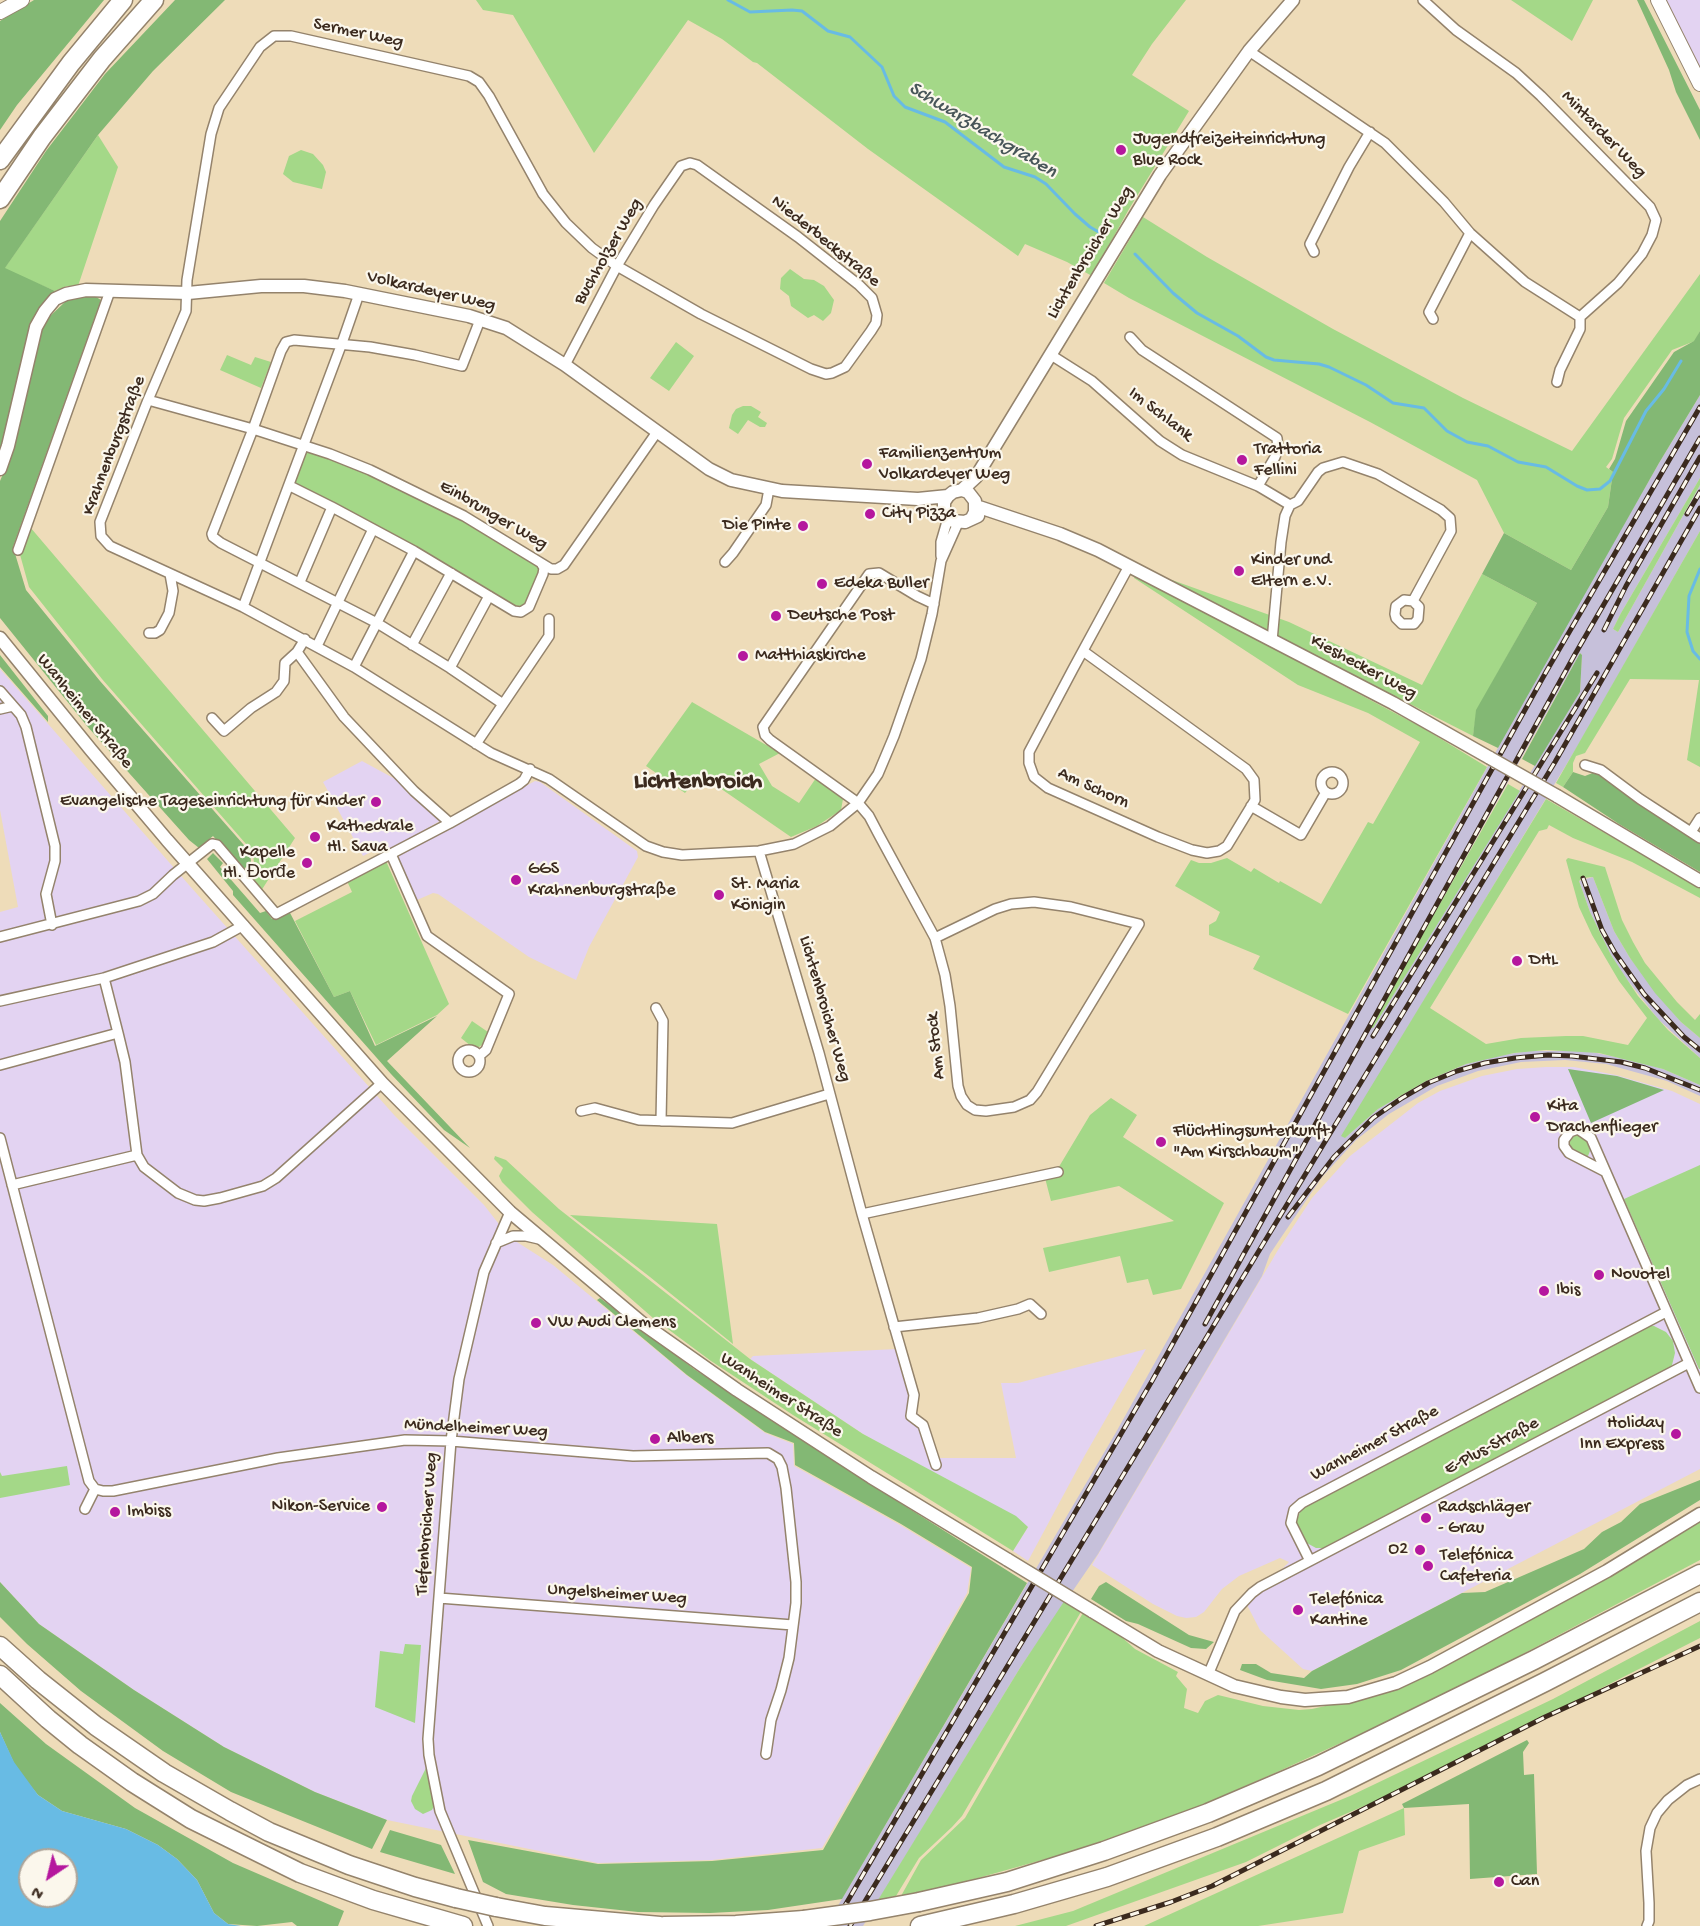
<!DOCTYPE html>
<html>
<head>
<meta charset="utf-8">
<style>
  body { margin:0 }
  #map { position:relative; width:1700px; height:1926px; overflow:hidden; background:#eedcb9; font-family:"Gochi Hand",sans-serif }
  canvas { display:block }
  .north { position:absolute; left:18px; top:1848px; width:60px; height:60px; box-sizing:border-box; background:#fbf7ec; border:2px solid #aea59a; border-radius:50%; rotate:215deg; font-size:16px; font-weight:700; line-height:24px; text-align:center; color:#3b2a1e }
  .north::after { content:''; display:block; margin:auto; width:21px; height:27px; background:#b5179e; clip-path:polygon(50% 0,100% 100%,50% 72%,0 100%) }
</style>
</head>
<body>
<div id="map">
<canvas width="1700" height="1926"></canvas>
<div class="north">N</div>
</div>
<script>
const ctx = document.querySelector('canvas').getContext('2d');
ctx.lineJoin = 'round';
function fill(path, color) { ctx.fillStyle = color; ctx.fill(path, 'evenodd'); }
const toPath = rows => new Path2D(rows.map(r => 'M' + r).join(''));
function trace(path, color, width, dash) { ctx.strokeStyle = color; ctx.lineWidth = width; ctx.lineCap = dash ? 'butt' : 'round'; ctx.setLineDash(dash || []); ctx.stroke(path); }
function write(font, color, halo, rows, align = 'center') {
  ctx.font = font + ' "Gochi Hand",sans-serif'; ctx.lineWidth = 4.5; ctx.setLineDash([]); ctx.textBaseline = 'middle'; ctx.strokeStyle = halo; ctx.fillStyle = color; for (const [text, x, y, turn = 0] of rows) {
    ctx.save(); ctx.translate(x, y); ctx.rotate((+turn || 0) * Math.PI / 180); ctx.textAlign = isNaN(turn) ? turn : align; if (halo) ctx.strokeText(text, 0, 0); ctx.fillText(text, 0, 0); ctx.restore();
  }
}
fill(toPath([
  [1663,0,1700,0,1700,76],
  [0,669,189,885,395,1116,484,1205,509,1237,553,1265,686,1375,765,1433,793,1444,794,1466,900,1525,971,1568,967,1593,822,1848,712,1860,598,1863,387,1820,315,1792,224,1747,134,1690,39,1624,0,1582,0,912,18,907,0,810],
  [362,761,397,780,440,821,389,850,386,844,363,856,323,782],
  [535,781,540,782,637,851,638,857,589,947,576,980,529,957,438,894,433,893,417,900,398,861,399,855],
  [1546,1067,1574,1067,1616,1075,1672,1091,1700,1104,1700,1469,1312,1671,1303,1669,1260,1630,1247,1605,1289,1562,1280,1558,1239,1576,1222,1589,1204,1612,1196,1617,1186,1618,1177,1616,1153,1604,1092,1565,1278,1250,1312,1198,1350,1156,1418,1103,1440,1091,1482,1076,1517,1069],
  [897,1349,931,1454,939,1458,1016,1458,1001,1383,1018,1383,1146,1349,1085,1455,1028,1561,1013,1551,1028,1527,863,1434,750,1359,753,1356]
]), '#e3d3f2');
fill(toPath([
  [1700,395,1700,478,1621,613,1613,629,1618,632,1700,485,1700,531,1583,737,1399,1042,1345,1138,1378,1109,1426,1081,1466,1064,1496,1056,1528,1051,1587,1051,1639,1062,1663,1069,1700,1085,1700,1096,1667,1081,1606,1064,1565,1060,1521,1062,1478,1071,1437,1086,1389,1114,1356,1140,1322,1177,1278,1242,1270,1254,1262,1276,1098,1554,1020,1668,863,1926,826,1926,1115,1434,1576,608,1659,463],
  [1580,653,1582,655,1580,692,1373,1028,1371,1027],
  [1593,877,1614,931,1630,958,1681,1022,1700,1038,1700,1058,1658,1019,1625,977,1611,955,1590,912,1579,881]
]), '#c6c0da');
fill(toPath([
  [476,0,1186,0,1152,44,1132,75,1189,111,1129,209,1092,276,1067,262,1025,244,1018,256,868,149,757,63,753,62,722,39,688,20,594,153,513,15,483,10],
  [1511,0,1593,0,1572,41],
  [98,135,118,167,78,286,67,286,55,291,4,269],
  [301,150,313,154,323,165,326,172,322,189,293,182,283,174,289,156],
  [1143,217,1207,257,1333,329,1463,398,1572,451,1700,274,1700,331,1695,341,1672,350,1624,418,1612,459,1606,467,1613,472,1608,507,1571,570,1504,533,1477,480,1370,422,1129,298,1104,283],
  [790,269,804,279,814,280,824,286,834,300,831,313,823,321,814,315,808,318,791,306,789,296,780,289,781,278],
  [676,342,694,356,669,391,650,378],
  [227,355,251,365,255,357,271,362,261,388,220,370],
  [743,406,751,406,761,412,758,417,767,423,765,427,760,427,748,420,738,434,729,428,732,415,736,409],
  [312,450,370,470,540,561,543,574,521,612,297,487,294,481,304,452],
  [1700,478,1700,485,1618,632,1613,629,1621,613],
  [30,527,295,838,261,891,246,873,254,864,253,852,102,679,29,587,19,551],
  [1700,531,1700,767,1687,760,1699,680,1630,679,1585,753,1576,756,1573,763,1573,772,1563,787,1556,783],
  [1482,574,1537,603,1477,710,1473,736,1170,582,1172,580,1289,622,1422,685],
  [1135,575,1423,728,1487,767,1348,1014,1253,969,1260,956,1209,935,1209,925,1216,921,1220,912,1175,886,1191,860,1199,863,1211,863,1227,858,1251,872,1254,868,1279,883,1280,881,1321,904,1368,822,1373,824,1420,742,1368,713,1298,685,1134,578],
  [692,702,780,753,759,764,772,786,799,803,816,778,843,799,841,810,817,826,791,837,717,786,695,781,685,793,646,766],
  [1508,784,1520,791,1373,1028,1370,1027],
  [1546,799,1700,888,1700,898,1632,862,1573,838,1549,825,1547,829,1539,831,1430,1008,1486,1044,1521,1038,1566,1036,1583,1036,1628,1045,1647,1018,1619,981,1592,935,1579,907,1566,860,1568,858,1605,867,1622,920,1633,942,1645,963,1677,1002,1695,1020,1700,1014,1700,1038,1681,1022,1655,993,1630,958,1614,931,1593,877,1583,878,1579,881,1590,912,1611,955,1638,996,1668,1030,1700,1058,1700,1085,1663,1069,1599,1053,1546,1050,1514,1053,1466,1064,1426,1081,1378,1109,1345,1138,1341,1136],
  [386,861,449,1004,437,1015,376,1045,350,991,334,997,295,921,352,892,347,881],
  [472,1021,488,1032,483,1044,479,1047,471,1046,461,1038],
  [1111,1098,1137,1115,1123,1137,1224,1203,1181,1289,1153,1295,1148,1279,1127,1283,1120,1256,1049,1272,1043,1248,1174,1221,1119,1186,1051,1201,1045,1178,1057,1170,1090,1115],
  [1576,1135,1580,1135,1586,1139,1590,1151,1588,1156,1586,1157,1573,1151,1569,1146,1570,1139],
  [495,1156,506,1160,559,1209,750,1359,863,1434,1016,1516,1028,1527,1013,1551,793,1415,711,1361,653,1318,532,1212,502,1182,499,1176,503,1168,494,1159],
  [1700,1165,1700,1369,1699,1369,1624,1199],
  [570,1215,717,1224,733,1344,650,1277],
  [1649,1326,1654,1326,1666,1332,1673,1341,1675,1353,1672,1365,1669,1369,1328,1548,1316,1548,1305,1542,1296,1523,1300,1512,1305,1505],
  [67,1466,70,1485,0,1498,0,1472,2,1476],
  [1700,1521,1700,1560,1487,1673,1378,1726,1275,1773,1195,1808,1129,1832,1060,1855,971,1880,901,1896,921,1860,965,1818,1084,1611,1117,1633,1135,1649,1178,1672,1176,1676,1187,1689,1184,1708,1198,1713,1205,1701,1218,1695,1263,1706,1299,1710,1312,1709,1365,1697],
  [1065,1600,1082,1610,962,1816,952,1827,919,1858,896,1896,878,1900,1020,1668],
  [1700,1621,1700,1638,1399,1791,1320,1825,1246,1862,1066,1926,1015,1926,1073,1911,1350,1796,1553,1699],
  [405,1644,421,1645,415,1723,375,1707,380,1651,403,1654],
  [426,1768,435,1804,432,1810,423,1814,415,1809,411,1801,412,1796],
  [1404,1808,1405,1835,1359,1851,1343,1913,1258,1926,1144,1926]
]), '#a4d888');
fill(toPath([
  [34,0,104,0,17,105,0,130,0,21],
  [175,0,225,0,153,71,98,135,5,268,55,291,41,306,0,456,0,221,46,151,105,74],
  [1637,0,1644,0,1700,110,1700,140,1676,92,1669,70],
  [93,295,101,300,13,547,26,590,100,681,250,852,251,862,243,870,213,836,199,848,189,840,87,726,0,618,0,481,8,462,41,329,46,320,66,301,75,297],
  [1700,331,1700,395,1659,463,1498,748,1473,736,1476,710,1537,603,1482,574,1504,533,1571,570,1608,507,1613,472,1609,469,1615,459,1626,421,1674,352,1694,341],
  [1580,653,1582,655,1580,692,1535,766,1522,759],
  [0,655,48,716,48,722,0,667],
  [1573,772,1585,776,1595,772,1600,772,1700,840,1700,872,1619,824,1563,787],
  [213,853,223,863,220,867,260,913,266,911,272,919,289,911,334,997,350,991,375,1046,437,1016,387,1061,470,1148,444,1130,391,1074,233,895,233,891,207,859],
  [1568,1069,1617,1076,1664,1090,1591,1123],
  [600,1298,694,1369,867,1482,1027,1583,842,1899,768,1910,710,1913,638,1912,573,1905,506,1894,483,1882,468,1840,598,1864,712,1861,823,1850,969,1593,972,1567,901,1524,795,1465,794,1443,765,1432,687,1375,597,1300],
  [1700,1480,1700,1500,1580,1574,1401,1670,1357,1684,1321,1689,1267,1680,1240,1670,1242,1664,1256,1664,1271,1673,1304,1678,1312,1671,1462,1593,1485,1592,1584,1549,1602,1532,1621,1522,1640,1504],
  [0,1582,39,1624,134,1690,224,1747,315,1792,387,1820,372,1849,231,1792,163,1751,81,1691,27,1644,0,1617],
  [1106,1582,1189,1635,1214,1642,1206,1649,1191,1648,1138,1624,1126,1621,1091,1599,1099,1586],
  [0,1703,46,1744,135,1808,233,1863,344,1911,338,1926,297,1926,292,1922,257,1926,228,1924,214,1913,197,1880,177,1859,158,1845,126,1829,62,1811,38,1795,16,1768,0,1732],
  [1527,1740,1529,1743,1523,1752,1524,1775,1534,1774,1537,1874,1470,1879,1469,1804,1404,1808,1402,1804],
  [390,1830,441,1845,455,1874,380,1852]
]), '#83b874');
fill(toPath([
  [0,1732,14,1762,38,1795,62,1811,126,1829,158,1845,177,1859,197,1880,214,1913,228,1924,241,1926,0,1926],
  [30,1860,66,1860,66,1896,30,1896]
]), '#68bbe4');
trace(toPath([
  [728,0,750,12,792,10,802,11,828,31,850,37,882,67,894,96,905,107,945,122,1004,167,1035,177,1046,184,1075,214,1090,227,1102,234],
  [1135,254,1173,293,1197,313,1238,336,1266,357,1274,360,1319,364,1329,367,1366,385,1393,403,1424,408,1447,431,1467,442,1488,446,1518,462,1546,467,1577,486,1587,490,1600,489,1610,481,1646,411,1664,389,1681,361],
  [1700,569,1689,596,1687,632,1693,651,1700,659]
]), '#68bbe4', 3);
const minor = toPath([
  [1423,0,1456,30,1516,73,1541,96,1650,207,1656,220,1652,235,1642,254,1618,283,1580,317,1580,329,1560,370,1557,382],
  [1249,51,1385,143,1444,202,1470,233,1525,282,1580,317],
  [1314,252,1310,244,1349,167,1370,132],
  [1433,319,1429,312,1470,233],
  [480,320,462,366,415,355,370,347,294,340,286,342,281,351,253,429,212,534,213,537,221,543,377,623,450,668,503,704],
  [1130,337,1142,350,1277,438,1278,449,1275,457,1258,486],
  [1051,355,1092,381,1160,441,1182,455,1258,486,1290,505],
  [565,365,617,266,654,205,681,166,690,163,697,165,798,237,859,285,872,298,877,315,876,323,871,331,845,367,832,373,826,374,811,369,701,314,617,266,592,248,566,223,543,194,489,96,479,82,469,76,291,36,274,36,260,47,219,108,211,134,187,280,186,311,148,400,100,522,101,536,110,546,243,607,354,667,491,753,549,779,646,846,663,852,682,855,759,851,794,844,830,826,858,803,878,774,894,736,921,659,932,614,941,561,958,523],
  [148,400,253,429,330,454,370,470,464,516,551,569,557,569,564,565,657,432],
  [290,486,332,507,414,551,514,611,521,612,529,607,543,574,544,568,541,563],
  [1290,505,1298,501,1318,472,1323,468,1343,462,1378,474,1441,510,1450,518,1451,531,1413,601,1419,607,1418,619,1414,624,1402,624,1396,618,1395,614,1396,606,1404,600,1413,601],
  [18,550,110,291],
  [941,556,941,542,948,518],
  [725,562,733,553,766,505,769,489],
  [300,582,332,507],
  [934,604,917,596,879,573,869,574,763,727,765,735,770,740,858,803,869,816,879,835,935,938,945,975,950,1006,958,1086,961,1096,967,1105,975,1110,986,1111,1014,1107,1030,1100,1037,1092,1139,924,1071,907,1034,902,1011,904,995,909,935,938],
  [243,607,342,343,359,294],
  [149,633,155,633,160,630,169,613,173,591,170,574],
  [305,639,297,652,344,717,414,791,450,823,519,784,524,780,530,769],
  [1272,641,1281,542,1285,516,1290,505],
  [412,645,451,573],
  [317,646,373,529],
  [1083,651,1246,769,1254,780,1255,800,1227,846,1219,851,1207,853,1192,850,1158,837,1048,788,1034,777,1029,763,1029,752,1073,669,1129,566],
  [354,667,414,551],
  [450,668,489,596],
  [0,691,21,715,26,727,55,846,55,861,46,894,52,925],
  [0,709,13,706],
  [212,718,224,731,251,708,276,692,284,681,285,663,297,652],
  [476,744,549,636,549,619],
  [1585,765,1601,770,1640,799,1700,838],
  '1321 783a11 11 0 1 1 22 0a11 11 0 1 1-22 0Z',
  [1251,806,1301,835,1326,792],
  [1691,832,1700,818],
  [759,851,819,1053,862,1214,914,1395,911,1416,923,1425,936,1465],
  [391,854,427,936,509,994,486,1050,479,1056],
  [0,937,139,901,153,894,173,875,212,844,217,845,276,914,450,823],
  [0,1001,104,978,213,942,244,925],
  [656,1008,663,1021,661,1121],
  [118,1033,125,1062,137,1155,144,1167,178,1193,195,1200,204,1201,220,1198,263,1186,276,1178,382,1083],
  '458 1061a11 11 0 1 1 22 0a11 11 0 1 1-22 0Z',
  [0,1065,118,1033,104,978],
  [581,1111,595,1108,639,1120,732,1123,829,1094],
  [0,1138,89,1481,95,1489,103,1491,113,1491,278,1458,405,1440,451,1441,633,1456,768,1453,778,1459,782,1467,786,1488,796,1582,796,1603,789,1658,781,1690,771,1720,766,1754],
  [1604,1171,1569,1153,1564,1146,1564,1140,1570,1132,1578,1129,1591,1138,1700,1388],
  [12,1185,137,1155],
  [862,1214,1058,1172],
  [496,1243,513,1236,526,1236,539,1239],
  [894,1327,978,1318,1018,1309,1030,1304,1041,1314],
  [85,1509,95,1489],
  [1310,1561,1291,1523,1294,1510,1302,1503,1666,1312],
  [439,1598,793,1625],
  [1208,1675,1235,1611,1252,1593,1260,1587,1689,1363],
  [488,1926,440,1811,429,1755,428,1739,451,1441,459,1379,484,1272,510,1212],
  [1647,1926,1649,1921,1649,1903,1646,1851,1650,1828,1657,1813,1668,1800,1687,1785,1700,1779]
]);
const tertiary = toPath([
  [0,469,8,446,36,327,45,311,55,299,66,294,86,290,188,293,261,286,304,286,345,291,469,316,506,328,565,365,709,469,731,480,782,491,918,499,948,496,953,492,962,490,968,492,975,501,975,512,972,518],
  [962,490,976,477,1160,175,1249,51,1293,0],
  [948,496,944,502,944,510,953,521,965,522,978,516],
  [976,506,1060,534,1098,550,1393,703,1490,758],
  [0,638,91,750,167,840,382,1083,510,1212,642,1323,737,1390,871,1477,1008,1560],
  [1557,796,1700,881],
  [1092,1611,1158,1651,1234,1686,1281,1697,1305,1700,1348,1697,1396,1683,1430,1667,1607,1571,1700,1514]
]);
const secondary = toPath([
  [1658,0,1700,84],
  [0,12,22,0]
]);
const motorway = toPath([
  [0,160,71,63,123,0],
  [0,199,42,137,102,59,154,0],
  [0,1646,38,1680,96,1726,164,1773,230,1811,269,1832,349,1865,415,1887,456,1898],
  [0,1675,48,1719,80,1745,132,1782,191,1819,300,1873,373,1900,463,1926],
  [919,1902,1007,1882,1104,1851,1208,1813,1318,1766,1534,1660,1700,1574],
  [496,1907,545,1916,660,1926],
  [664,1926,736,1925,804,1920],
  [920,1926,1014,1904,1107,1877,1217,1837,1326,1791,1545,1682,1700,1602]
]);
trace(minor, '#94836c', 12);
trace(tertiary, '#94836c', 15);
trace(secondary, '#94836c', 16);
trace(motorway, '#94836c', 21);
trace(minor, '#fff', 9);
trace(tertiary, '#fff', 12);
trace(secondary, '#fff', 14);
trace(motorway, '#fff', 18);
const rail = toPath([
  [1687,514,1700,492],
  [1604,630,1626,586,1700,457],
  [1583,878,1602,930,1615,953,1644,994,1684,1037,1700,1050],
  [1373,1036,1597,673],
  [1288,1217,1334,1157,1373,1118,1402,1098,1428,1083,1457,1071,1485,1063,1515,1058,1548,1055,1572,1056,1621,1062,1645,1068,1700,1090],
  [1205,1324,1574,656,1700,438],
  [833,1926,1152,1381,1546,672,1700,407],
  [850,1926,1555,762,1700,508],
  [1096,1926,1171,1902,1212,1886,1545,1717,1700,1646]
]);
trace(rail, '#3b2a1e', 5);
trace(rail, '#fbf7ec', 3, [9]);
const tertiaryBridge = toPath([
  [1490,758,1557,796],
  [1008,1560,1092,1611]
]);
const motorwayBridge = toPath([
  [456,1898,496,1907],
  [804,1920,870,1911,919,1902]
]);
trace(tertiaryBridge, '#94836c', 15, []);
trace(motorwayBridge, '#94836c', 21, []);
trace(tertiaryBridge, '#fff', 12);
trace(motorwayBridge, '#fff', 18);
for (const [x, y, r, color] of [
  [1121,150,6,"#b5179e"],
  [1242,460,6,"#b5179e"],
  [867,464,6,"#b5179e"],
  [870,514,6,"#b5179e"],
  [803,526,6,"#b5179e"],
  [1239,571,6,"#b5179e"],
  [822,584,6,"#b5179e"],
  [776,616,6,"#b5179e"],
  [743,656,6,"#b5179e"],
  [376,802,6,"#b5179e"],
  [315,837,6,"#b5179e"],
  [307,863,6,"#b5179e"],
  [516,880,6,"#b5179e"],
  [719,895,6,"#b5179e"],
  [1517,961,6,"#b5179e"],
  [1535,1117,6,"#b5179e"],
  [1161,1142,6,"#b5179e"],
  [1599,1275,6,"#b5179e"],
  [1544,1291,6,"#b5179e"],
  [536,1323,6,"#b5179e"],
  [1676,1434,6,"#b5179e"],
  [655,1439,6,"#b5179e"],
  [382,1507,6,"#b5179e"],
  [115,1512,6,"#b5179e"],
  [1426,1518,6,"#b5179e"],
  [1420,1550,6,"#b5179e"],
  [1428,1566,6,"#b5179e"],
  [1298,1610,6,"#b5179e"],
  [1499,1882,6,"#b5179e"]
]) { const dot = new Path2D(); dot.arc(x, y, r, 0, 2 * Math.PI); ctx.fillStyle = color; ctx.fill(dot); trace(dot, '#fbf7ec', 2); }
write('18px', '#3b2a1e', '#fbf7ec', [
  ["Sermer Weg",358,34,12],
  ["Mintarder Weg",1603,135,46],
  ["Niederbeckstraße",825,242,39],
  ["Buchholzer Weg",609,252,-60],
  ["Lichtenbroicher Weg",1091,253,-59],
  ["Volkardeyer Weg",431,292,13],
  ["Im Schlank",1160,415,38],
  ["Krahnenburgstraße",115,446,-69],
  ["Einbrunger Weg",493,516,30],
  ["Kieshecker Weg",1363,668,28],
  ["Wanheimer Straße",84,712,51],
  ["Am Schorn",1093,789,25],
  ["Lichtenbroicher Weg",824,1009,74],
  ["Am Stock",937,1046,-96],
  ["Wanheimer Straße",781,1396,33],
  ["Mündelheimer Weg",476,1429,3],
  ["Wanheimer Straße",1375,1444,-28],
  ["E-Plus-Straße",1492,1447,-28],
  ["Tiefenbroicher Weg",428,1524,-86],
  ["Ungelsheimer Weg",617,1595,4]
]);
write('18px', '#3b2a1e', '#fbf7ec', [
  ["Jugendfreizeiteinrichtung",1133,140],
  ["Blue Rock",1133,161],
  ["Trattoria",1254,450],
  ["Fellini",1254,471],
  ["Familienzentrum",879,454],
  ["Volkardeyer Weg",879,475],
  ["City Pizza",882,514],
  ["Die Pinte",791,526,"right"],
  ["Kinder und",1251,561],
  ["Eltern e.V.",1251,582],
  ["Edeka Buller",834,584],
  ["Deutsche Post",788,616],
  ["Matthiaskirche",755,656],
  ["Evangelische Tageseinrichtung für Kinder",364,802,"right"],
  ["Kathedrale",327,827],
  ["Hl. Sava",327,848],
  ["Kapelle",295,853,"right"],
  ["Hl. Đorđe",295,874,"right"],
  ["GGS",528,870],
  ["Krahnenburgstraße",528,891],
  ["St. Maria",731,885],
  ["Königin",731,906],
  ["DHL",1529,961],
  ["Kita",1547,1107],
  ["Drachenflieger",1547,1128],
  ["Flüchtlingsunterkunft",1173,1132],
  ["\"Am Kirschbaum\"",1173,1153],
  ["Novotel",1611,1275],
  ["Ibis",1556,1291],
  ["VW Audi Clemens",548,1323],
  ["Holiday",1664,1424,"right"],
  ["Inn Express",1664,1445,"right"],
  ["Albers",667,1439],
  ["Nikon-Service",370,1507,"right"],
  ["Radschläger",1438,1508],
  ["- Grau",1438,1529],
  ["Imbiss",127,1512],
  ["O2",1408,1550,"right"],
  ["Telefónica",1440,1556],
  ["Cafeteria",1440,1577],
  ["Telefónica",1310,1600],
  ["Kantine",1310,1621],
  ["Can",1511,1882]
], 'left');
write('italic 20px', '#485659', '#fbf7ec', [
  ["Schwarzbachgraben",982,131,31]
]);
write('bold 24px', '#3b2a1e', '#fbf7ec', [
  ["Lichtenbroich",698,783]
]);
</script>
</body>
</html>
